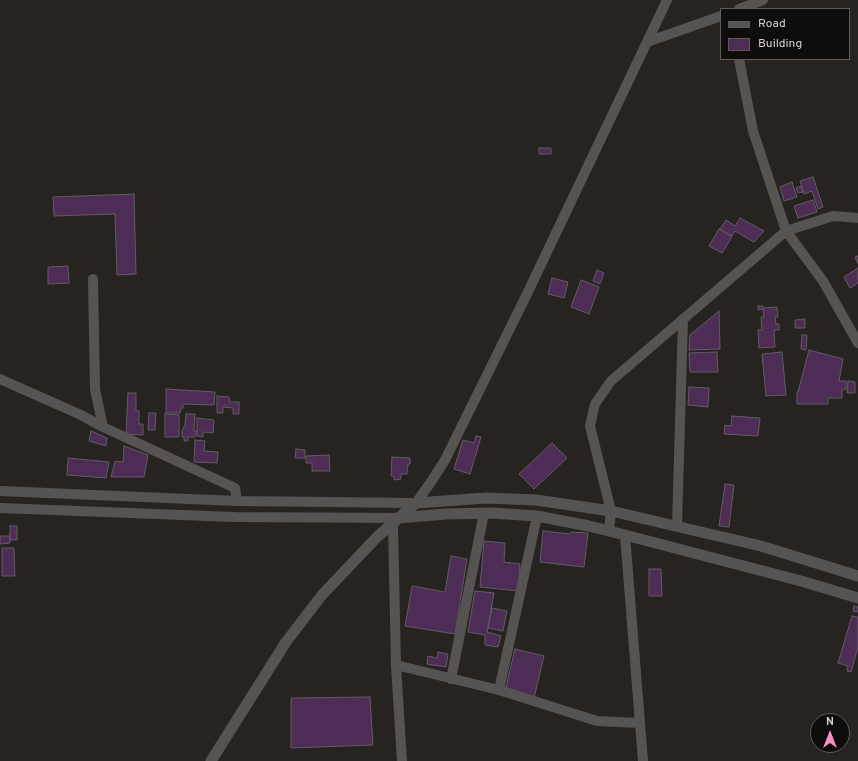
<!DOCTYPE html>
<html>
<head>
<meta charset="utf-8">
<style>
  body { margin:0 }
  #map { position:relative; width:858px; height:761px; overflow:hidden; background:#272320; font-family:Overpass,sans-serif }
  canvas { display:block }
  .legend { position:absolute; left:720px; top:8px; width:130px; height:52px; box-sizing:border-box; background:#0e0d0c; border:1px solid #5d5c5a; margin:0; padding:5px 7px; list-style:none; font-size:12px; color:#d4d2d0 }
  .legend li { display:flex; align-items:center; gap:8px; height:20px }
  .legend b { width:20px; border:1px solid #5d5c5a }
  .north { position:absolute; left:810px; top:713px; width:40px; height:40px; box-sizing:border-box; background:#0e0d0c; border:1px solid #5d5c5a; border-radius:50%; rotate:0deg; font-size:11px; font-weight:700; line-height:16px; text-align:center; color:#d4d2d0 }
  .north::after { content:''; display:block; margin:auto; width:14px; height:18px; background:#fb8fc3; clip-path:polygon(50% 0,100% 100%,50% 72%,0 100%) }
</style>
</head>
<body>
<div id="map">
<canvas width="858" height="761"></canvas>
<ul class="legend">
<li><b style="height:5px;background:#565353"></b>Road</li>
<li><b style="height:11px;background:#4d2d56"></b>Building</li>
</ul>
<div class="north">N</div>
</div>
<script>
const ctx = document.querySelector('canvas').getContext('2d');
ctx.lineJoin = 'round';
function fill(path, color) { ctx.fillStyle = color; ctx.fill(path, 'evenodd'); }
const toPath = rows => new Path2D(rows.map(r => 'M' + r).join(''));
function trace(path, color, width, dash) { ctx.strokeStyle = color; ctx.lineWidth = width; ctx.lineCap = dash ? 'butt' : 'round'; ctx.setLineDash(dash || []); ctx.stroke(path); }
const building = toPath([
  [539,148,551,148,551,154,539,154,539,148],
  [813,177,823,207,818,209,812,191,804,194,800,181,813,177],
  [792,182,797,197,784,201,780,187,792,182],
  [801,186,803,192,798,193,796,188,801,186],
  [134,194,136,274,117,275,115,214,54,216,53,197,134,194],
  [813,200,817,212,798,218,794,206,813,200],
  [740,218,764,231,754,242,735,231,732,236,720,229,726,220,735,226,740,218],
  [719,229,732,237,722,253,709,246,719,229],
  [858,256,858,264,855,257,858,256],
  [68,266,69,283,48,284,48,267,68,266],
  [858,268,858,283,850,288,844,277,858,268],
  [597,270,604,273,600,284,593,281,597,270],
  [552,278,568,282,564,298,548,294,552,278],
  [581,280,599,287,589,314,571,307,581,280],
  [758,306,763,306,763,308,777,307,778,317,775,317,776,324,779,324,779,330,774,330,775,347,759,348,758,330,762,330,761,317,764,317,763,309,758,310,758,306],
  [719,311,720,349,689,350,690,335,719,311],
  [805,319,805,328,795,328,795,320,805,319],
  [802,335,807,335,806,350,801,349,802,335],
  [809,350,843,359,839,381,846,381,846,389,842,390,842,398,828,398,828,404,797,404,797,392,798,392,809,350],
  [717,352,718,372,690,372,689,353,717,352],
  [782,352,786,395,766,396,762,354,782,352],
  [848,381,855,382,855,393,847,393,848,381],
  [689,387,709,388,708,407,688,405,689,387],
  [166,389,215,392,214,405,183,404,183,408,181,408,180,413,166,413,166,389],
  [128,393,136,393,136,411,139,411,139,424,143,424,143,435,126,434,128,393],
  [217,396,229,397,230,402,239,402,239,414,233,414,233,408,223,407,223,413,217,413,217,396],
  [149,413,156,413,155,430,148,430,149,413],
  [165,414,179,415,179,437,165,437,165,414],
  [186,414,195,414,194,431,196,431,195,437,188,437,188,441,184,441,184,437,182,437,182,431,185,425,186,414],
  [732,416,760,418,758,436,724,434,725,425,731,426,732,416],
  [197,418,214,420,213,433,203,432,203,437,197,436,197,418],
  [91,431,107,438,106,446,89,441,91,431],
  [476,436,481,437,470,474,454,469,463,440,474,443,476,436],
  [195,440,205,441,204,451,218,452,217,463,194,462,195,440],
  [552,443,567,458,534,489,519,474,552,443],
  [124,446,148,455,144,477,111,477,115,461,123,462,124,446],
  [296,449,305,450,305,458,295,458,296,449],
  [329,455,330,471,312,471,312,463,306,463,306,456,329,455],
  [392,457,410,458,410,464,408,464,407,474,401,474,401,479,394,480,394,476,391,476,392,457],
  [68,458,109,462,106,478,67,475,68,458],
  [725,484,734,485,729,527,719,526,725,484],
  [10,526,17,526,17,540,10,540,10,526],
  [543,531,570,534,571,532,588,533,584,567,540,562,543,531],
  [0,536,10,536,10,543,0,544,0,536],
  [484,541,505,543,504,562,520,564,518,591,480,587,484,541],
  [2,548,14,548,15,576,2,576,2,548],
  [451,556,467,559,455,634,405,626,412,586,445,592,451,556],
  [649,569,661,569,662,596,649,596,649,569],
  [475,591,494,593,487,632,501,636,498,647,485,645,485,635,468,632,475,591],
  [854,606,858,607,858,612,853,611,854,606],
  [492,608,507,611,503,631,488,628,492,608],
  [852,616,858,617,858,647,851,672,847,671,848,666,838,663,852,616],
  [515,649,544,656,534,698,505,691,515,649],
  [438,652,448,654,446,667,427,664,428,656,437,658,438,652],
  [370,697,373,745,291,748,291,698,370,697]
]);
fill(building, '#4d2d56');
trace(building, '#605d61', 1);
trace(toPath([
  [739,9,763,0],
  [647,42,721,16],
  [739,59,753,131,786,231,823,281,858,343],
  [93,279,95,389,103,427],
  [0,379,81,415,103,427,235,488,237,501],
  [0,491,237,501,416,503,433,479,445,460,526,296,667,0],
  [0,508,234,517,398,518],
  [393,525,396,665,402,761],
  [677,526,683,319],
  [609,531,611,511,590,426,595,404,611,381,786,231,833,216,858,218],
  [625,535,643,761],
  [396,665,499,690,537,516],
  [451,679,484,513],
  [499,690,597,721,639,723]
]), '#565353', 10);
trace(toPath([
  [398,518,446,514,492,513,537,516,589,526,625,535,801,581,858,598],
  [211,761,286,642,322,595,377,537,416,503,486,498,536,500,611,511,761,546,858,576]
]), '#565353', 11);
</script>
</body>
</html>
